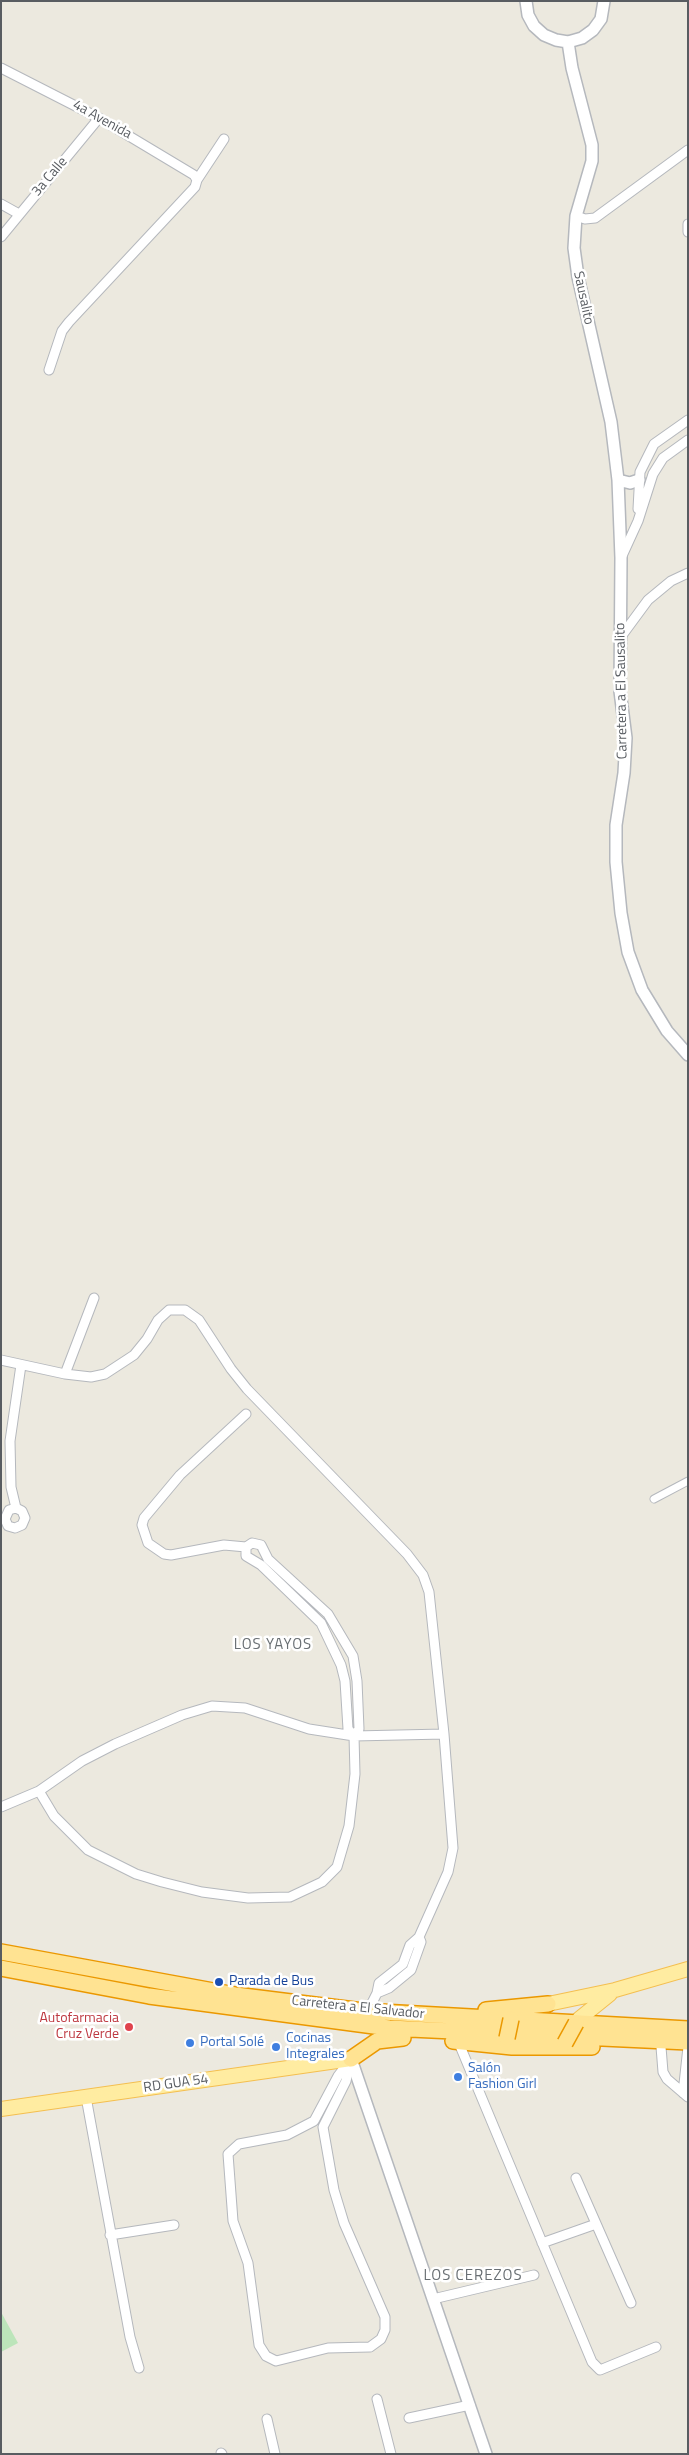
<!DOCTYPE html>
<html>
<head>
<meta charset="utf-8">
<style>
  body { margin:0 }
  #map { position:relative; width:689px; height:2455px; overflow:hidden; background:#ece9df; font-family:"Titillium Web",sans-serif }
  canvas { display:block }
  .frame { position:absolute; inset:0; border:2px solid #585c61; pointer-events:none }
</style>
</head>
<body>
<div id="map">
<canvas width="689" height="2455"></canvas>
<div class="frame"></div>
</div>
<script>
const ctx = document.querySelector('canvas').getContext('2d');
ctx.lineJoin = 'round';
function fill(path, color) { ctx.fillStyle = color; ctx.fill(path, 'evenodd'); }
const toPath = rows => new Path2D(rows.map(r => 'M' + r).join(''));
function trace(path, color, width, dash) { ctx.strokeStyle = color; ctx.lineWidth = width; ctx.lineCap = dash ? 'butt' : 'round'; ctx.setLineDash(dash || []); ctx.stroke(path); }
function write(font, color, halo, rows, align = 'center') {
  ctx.font = font + ' "Titillium Web",sans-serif'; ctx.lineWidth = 5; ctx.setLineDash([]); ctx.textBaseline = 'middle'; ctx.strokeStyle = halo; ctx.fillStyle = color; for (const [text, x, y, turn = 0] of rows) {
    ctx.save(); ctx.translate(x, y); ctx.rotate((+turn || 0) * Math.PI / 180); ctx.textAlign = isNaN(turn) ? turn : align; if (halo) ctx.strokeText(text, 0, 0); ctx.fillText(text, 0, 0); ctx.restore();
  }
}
fill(toPath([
  [1,2312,18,2343,1,2352]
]), '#bce5ba');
const pedestrian = toPath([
  [654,1499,688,1481]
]);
const minor = toPath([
  [1,68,99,118,194,175,197,180],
  [1,204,19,214],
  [576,216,585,219,595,218,688,150],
  [688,224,688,232],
  [1,237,99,118],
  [49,370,62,331,69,322,195,187,197,180,224,139],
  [638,509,640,472,654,444,688,420],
  [622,556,638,521,653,474,663,458,688,440],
  [620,638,648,600,671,581,688,573],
  [1,1360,65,1374,91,1377,105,1374,134,1355,147,1339,158,1320,169,1310,185,1310,199,1320,231,1369,247,1389,407,1554,423,1575,429,1592,444,1734,453,1848,448,1872,419,1937,410,1945,403,1964,379,1983,377,1993,372,2003],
  [65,1374,94,1298],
  [246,1414,180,1475,144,1518,142,1525,148,1543,164,1554,171,1555,224,1545,246,1547],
  [16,1508,9,1510,5,1519,8,1526,15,1528,22,1525,25,1518,22,1511,16,1508,11,1487,10,1441,21,1365],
  [39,1791,54,1816,88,1850,136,1874,162,1882,202,1892,248,1898,290,1897,322,1882,337,1867,349,1826,355,1774,354,1736,348,1729,345,1681,341,1665,321,1623,261,1565,246,1556,246,1547,252,1543,261,1545,268,1559,328,1614,353,1656,357,1681,359,1729,354,1736],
  [1,1807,39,1791,82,1761,115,1744,182,1715,212,1706,245,1708,309,1729,354,1736,444,1734],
  [377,1993,389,1988,411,1970,421,1942,419,1937],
  [458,2041,592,2362,600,2370,656,2347],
  [661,2047,663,2072,667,2079,688,2097],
  [351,2059,346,2081,323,2127,334,2190,344,2223,385,2317,385,2330,381,2339,370,2347,328,2348,276,2361,266,2356,259,2345,248,2263,233,2221,228,2154,239,2144,287,2135,314,2121,338,2076,351,2059],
  [683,2093,688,2047],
  [86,2097,130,2337,139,2368],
  [576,2178,631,2303],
  [110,2235,174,2225],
  [542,2243,596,2224],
  [433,2299,534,2275],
  [377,2399,391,2454],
  [409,2418,470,2405],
  [267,2419,275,2454],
  [221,2453,222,2454]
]);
const tertiary = toPath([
  [526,1,528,15,534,26,544,35,556,40,568,42,582,38,593,30,601,19,604,1],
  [568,42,572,68,592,145,592,161,576,216,574,248,578,277,611,422,618,480,621,558,620,691,626,738,624,773,616,825,616,862,621,913,628,952,642,990,667,1031,688,1055],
  [618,480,630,483,639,480],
  [351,2059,486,2454]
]);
const primary = toPath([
  [548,2004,615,1990,688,1969],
  [579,2019,610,1994],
  [1,2109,351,2059]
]);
const trunk = toPath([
  [1,1952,235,1995,363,2011,688,2029],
  [1,1968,149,1996,389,2028,688,2042],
  [486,2010,548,2004],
  [453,2041,512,2047,592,2047],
  [351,2059,377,2041,403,2038]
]);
trace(pedestrian, '#b5b8bd', 9);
trace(minor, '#b5b8bd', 11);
trace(tertiary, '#b5b8bd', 14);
trace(primary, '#f4bf50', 16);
trace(trunk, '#eb9800', 18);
trace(pedestrian, '#fff', 7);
trace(minor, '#fff', 9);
trace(tertiary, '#fff', 11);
trace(primary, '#ffeca1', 14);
trace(trunk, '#ffe392', 15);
const trunkBridge = toPath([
  [507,2038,511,2019],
  [565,2043,576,2023]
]);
trace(trunkBridge, '#eb9800', 18, []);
trace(trunkBridge, '#ffe392', 15);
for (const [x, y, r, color] of [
  [219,1982,5,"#1a4fb4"],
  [129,2027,5,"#e0444e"],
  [190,2043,5,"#3f7fe0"],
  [276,2047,5,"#3f7fe0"],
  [458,2077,5,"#3f7fe0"]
]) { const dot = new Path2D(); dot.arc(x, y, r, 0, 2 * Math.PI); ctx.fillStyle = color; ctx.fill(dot); trace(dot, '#fff', 2); }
write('14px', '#585c61', '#fff', [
  ["4a Avenida",102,120,29],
  ["3a Calle",50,177,-50],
  ["Sausalito",583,298,78],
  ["Carretera a El Sausalito",622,691,-91],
  ["Carretera a El Salvador",358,2008,6],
  ["RD GUA 54",176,2084,-8]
]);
write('14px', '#164399', '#fff', [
  ["Parada de Bus",229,1982]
], 'left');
write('14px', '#be3a42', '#fff', [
  ["Autofarmacia",119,2019],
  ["Cruz Verde",119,2035]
], 'right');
write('14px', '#366cbe', '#fff', [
  ["Cocinas",286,2039],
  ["Integrales",286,2055],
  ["Portal Solé",200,2043],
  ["Salón",468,2069],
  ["Fashion Girl",468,2085]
], 'left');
ctx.letterSpacing = '1px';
write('15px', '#696f73', '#fff', [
  ["LOS YAYOS",273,1645],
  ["LOS CEREZOS",473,2276]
]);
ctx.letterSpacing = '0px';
</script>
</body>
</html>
